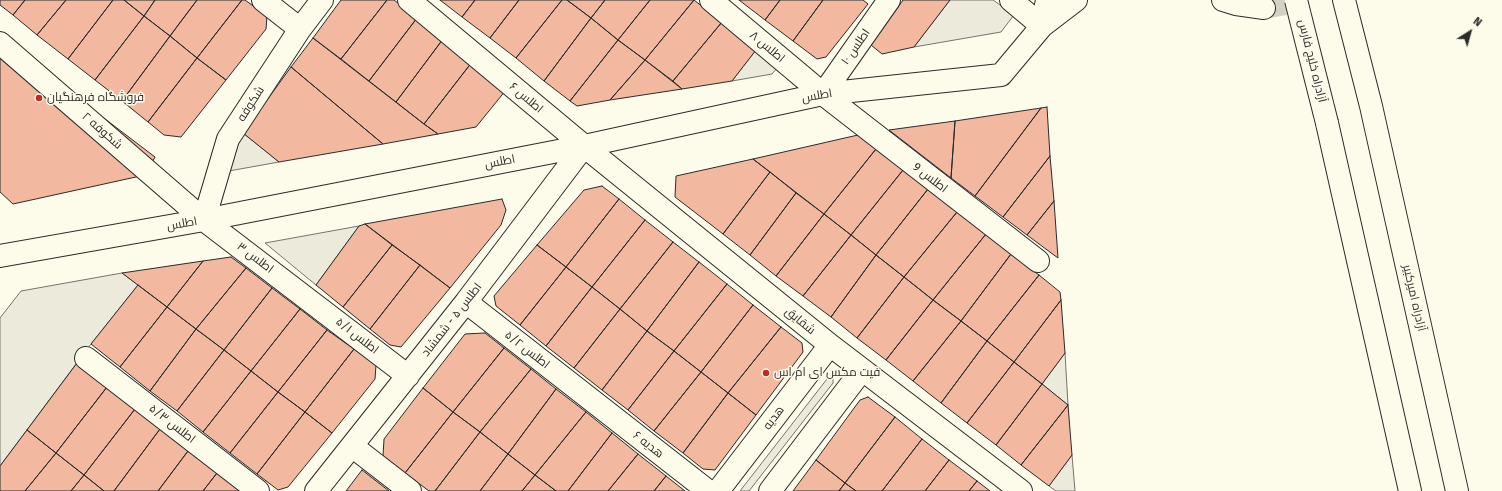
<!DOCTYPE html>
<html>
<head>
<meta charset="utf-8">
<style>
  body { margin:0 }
  #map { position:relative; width:1502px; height:491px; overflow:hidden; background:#fdfbea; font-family:"Fira Sans",sans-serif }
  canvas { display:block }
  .north { position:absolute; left:1450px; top:12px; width:40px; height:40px; -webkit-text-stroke:3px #fdfbea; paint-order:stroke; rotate:37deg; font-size:11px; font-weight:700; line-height:16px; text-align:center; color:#2b2b2b }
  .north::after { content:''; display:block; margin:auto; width:14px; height:18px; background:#2b2b2b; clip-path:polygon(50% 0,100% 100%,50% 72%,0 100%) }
</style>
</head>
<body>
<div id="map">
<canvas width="1502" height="491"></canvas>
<div class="north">N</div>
</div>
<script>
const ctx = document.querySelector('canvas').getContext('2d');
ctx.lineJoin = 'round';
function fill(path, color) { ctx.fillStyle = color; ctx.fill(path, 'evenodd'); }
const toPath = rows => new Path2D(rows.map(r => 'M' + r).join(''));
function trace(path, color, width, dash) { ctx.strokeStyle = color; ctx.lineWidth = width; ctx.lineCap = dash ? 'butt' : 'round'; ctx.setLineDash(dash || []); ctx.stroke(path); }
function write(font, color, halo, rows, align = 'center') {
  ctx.font = font + ' "Fira Sans",Cairo,sans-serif'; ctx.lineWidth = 3; ctx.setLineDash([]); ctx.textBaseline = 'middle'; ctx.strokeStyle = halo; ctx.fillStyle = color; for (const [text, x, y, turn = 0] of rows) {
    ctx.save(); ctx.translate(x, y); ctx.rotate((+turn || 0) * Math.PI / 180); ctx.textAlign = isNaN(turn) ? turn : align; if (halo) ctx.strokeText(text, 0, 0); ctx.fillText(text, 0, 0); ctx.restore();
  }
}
const green = toPath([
  [950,0,993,0,1014,15,1001,32,914,47,950,0],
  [756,50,778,67,772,74,732,81,756,50],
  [243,133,279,162,212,174,243,133],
  [359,226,316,285,265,243,359,226],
  [122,273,138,285,91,344,0,466,0,318,21,291,122,273],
  [1065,353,1068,405,1042,384,1065,353],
  [833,378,833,383,749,491,740,491,827,379,833,378],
  [1072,455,1075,491,1056,491,1049,486,1072,455]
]);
fill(green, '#ecebdb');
trace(green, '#74746e', 1);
const building = toPath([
  [0,0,25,0,13,15,0,5,0,0],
  [25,0,66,0,37,35,13,15,25,0],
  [66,0,113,0,68,59,37,35,66,0],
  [113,0,124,0,144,16,95,80,68,59,113,0],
  [124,0,155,0,144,16,124,0],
  [155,0,197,0,170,36,144,16,155,0],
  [197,0,242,0,197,58,170,36,197,0],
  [242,0,245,0,267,16,266,29,226,80,197,58,242,0],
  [341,0,387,0,341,59,313,38,341,0],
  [387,0,394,0,417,18,369,81,341,59,387,0],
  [440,0,475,0,462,17,440,0],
  [475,0,519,0,490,38,462,17,475,0],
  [519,0,562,0,516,58,490,38,519,0],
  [562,0,567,0,591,18,544,81,516,58,562,0],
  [567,0,605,0,591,18,567,0],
  [605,0,650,0,618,40,591,18,605,0],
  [650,0,694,0,645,60,618,40,650,0],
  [694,0,722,22,673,81,645,60,694,0],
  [739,0,780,0,765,20,739,0],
  [780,0,823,0,793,41,765,20,780,0],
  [823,0,863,0,868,4,826,57,817,59,793,41,823,0],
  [903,0,950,0,914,47,882,54,871,45,903,0],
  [144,16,170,36,122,101,95,80,144,16],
  [417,18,443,39,396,102,369,81,417,18],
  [591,18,618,40,570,101,544,81,591,18],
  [722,22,756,50,732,81,682,89,673,81,722,22],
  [170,36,197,58,148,122,122,101,170,36],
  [313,38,424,124,438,134,383,144,291,67,313,38],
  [0,39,155,157,145,175,13,204,0,192,0,39],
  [443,39,472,62,424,124,396,102,443,39],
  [618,40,645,60,610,100,577,106,570,101,618,40],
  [197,58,226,80,181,137,164,135,148,122,197,58],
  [645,60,682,89,610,100,645,60],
  [472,62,506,90,476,127,438,134,424,124,472,62],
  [291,67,383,144,279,162,243,133,291,67],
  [1047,107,1050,156,1003,217,975,196,1041,108,1047,107],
  [1041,108,975,196,951,178,955,121,1041,108],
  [955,121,951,178,889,130,955,121],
  [858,135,876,149,824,214,753,159,858,135],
  [876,149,903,170,851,235,824,214,876,149],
  [1050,156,1054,201,1027,235,1003,217,1050,156],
  [753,159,770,172,723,234,675,197,676,176,753,159],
  [903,170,928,189,876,255,851,235,903,170],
  [770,172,796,193,750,255,723,234,770,172],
  [602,186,619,199,566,267,537,245,584,190,602,186],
  [928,189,957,212,904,277,876,255,928,189],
  [796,193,824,214,776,276,750,255,796,193],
  [502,199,506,210,501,225,450,288,365,224,502,199],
  [619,199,645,220,592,287,566,267,619,199],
  [1054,201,1058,258,1027,235,1054,201],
  [957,212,986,234,933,300,904,277,957,212],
  [824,214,851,235,803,296,776,276,824,214],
  [645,220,673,242,620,309,592,287,645,220],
  [365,224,392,245,343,307,316,285,359,226,365,224],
  [986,234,1011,254,961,321,933,300,986,234],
  [851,235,876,255,831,317,803,296,851,235],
  [673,242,699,262,647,331,620,309,673,242],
  [392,245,420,265,370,329,343,307,392,245],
  [537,245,566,267,520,325,496,306,494,296,537,245],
  [1011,254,1039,275,987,341,961,321,1011,254],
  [876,255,904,277,857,338,831,317,876,255],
  [231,257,246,268,196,329,167,307,203,261,231,257],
  [203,261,167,307,122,273,203,261],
  [699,262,727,284,674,351,647,331,699,262],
  [420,265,450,288,401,347,390,345,370,329,420,265],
  [566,267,592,287,546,346,520,325,566,267],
  [246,268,272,288,224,350,196,329,246,268],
  [1039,275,1060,292,1061,300,1014,362,987,341,1039,275],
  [904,277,933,300,886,360,857,338,904,277],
  [727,284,753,305,701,372,674,351,727,284],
  [138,285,167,307,120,367,91,344,138,285],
  [592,287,620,309,574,368,546,346,592,287],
  [272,288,300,309,251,371,224,350,272,288],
  [933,300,961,321,913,381,886,360,933,300],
  [1061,300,1065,353,1042,384,1014,362,1061,300],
  [753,305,781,327,728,393,701,372,753,305],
  [167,307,196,329,150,391,120,367,167,307],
  [300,309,327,330,278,392,251,371,300,309],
  [620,309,647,331,602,390,574,368,620,309],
  [961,321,987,341,941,403,913,381,961,321],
  [781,327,802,343,803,352,756,415,728,393,781,327],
  [196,329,224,350,177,411,150,391,196,329],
  [327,330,354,349,305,412,278,392,327,330],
  [647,331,674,351,628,410,602,390,647,331],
  [485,333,504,348,453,412,423,388,465,334,485,333],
  [987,341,1014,362,967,423,941,403,987,341],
  [504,348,531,369,480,432,453,412,504,348],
  [354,349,376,365,375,379,332,433,305,412,354,349],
  [224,350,251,371,203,432,177,411,224,350],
  [674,351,701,372,654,431,628,410,674,351],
  [1014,362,1042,384,996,445,967,423,1014,362],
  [77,363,107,387,56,453,27,430,77,363],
  [531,369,556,389,508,454,480,432,531,369],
  [251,371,278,392,230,453,203,432,251,371],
  [701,372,728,393,683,453,654,431,701,372],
  [1042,384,1068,405,1021,465,996,445,1042,384],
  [107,387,135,409,84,475,56,453,107,387],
  [423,388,453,412,405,473,383,456,384,439,423,388],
  [556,389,586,412,535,475,508,454,556,389],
  [278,392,305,412,257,474,230,453,278,392],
  [728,393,756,415,715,470,703,469,683,453,728,393],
  [868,397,895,417,845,483,816,460,860,400,868,397],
  [1068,405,1072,455,1049,486,1021,465,1068,405],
  [135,409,160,429,114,491,104,491,84,475,135,409],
  [305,412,332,433,288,487,278,490,257,474,305,412],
  [453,412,480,432,435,491,429,491,405,473,453,412],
  [586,412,612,433,568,491,556,491,535,475,586,412],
  [895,417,922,439,882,491,856,491,845,483,895,417],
  [160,429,188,451,158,491,114,491,160,429],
  [27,430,56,453,25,491,0,491,0,466,27,430],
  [480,432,508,454,480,491,435,491,480,432],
  [612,433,638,454,608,491,568,491,612,433],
  [922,439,949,460,925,491,882,491,922,439],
  [188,451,217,473,203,491,158,491,188,451],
  [56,453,84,475,71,491,25,491,56,453],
  [508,454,535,475,522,491,480,491,508,454],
  [638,454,666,476,654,491,608,491,638,454],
  [816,460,845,483,839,491,793,491,816,460],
  [949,460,977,481,969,491,925,491,949,460],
  [362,470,389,491,346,491,362,470],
  [217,473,240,491,203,491,217,473],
  [84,475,104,491,71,491,84,475],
  [535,475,556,491,522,491,535,475],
  [666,476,685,491,654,491,666,476],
  [977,481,990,491,969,491,977,481],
  [845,483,856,491,839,491,845,483]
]);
fill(building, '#f2b8a0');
trace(building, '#2b2b2b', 1);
trace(toPath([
  [1264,8,1307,0]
]), '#d3d1c4', 22, [22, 11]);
const minor = toPath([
  [263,0,300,29],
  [409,0,584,146,830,345,1021,491],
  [711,0,823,94,1038,261],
  [1011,0,1042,26,1047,0],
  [1223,0,1236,4,1264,8],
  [0,43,204,220,408,376],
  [823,94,889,0],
  [204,220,228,139,300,29,322,0],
  [0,256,204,220,584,146,823,94,1001,75,1042,26,1076,0],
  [466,302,708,491],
  [86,358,258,491],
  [352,446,410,491],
  [316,491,466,302,584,146],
  [718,491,830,345],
  [770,491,862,370]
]);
const highway = toPath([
  [1344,0,1371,106,1457,491],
  [1327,123,1410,491]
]);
trace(minor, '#2b2b2b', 24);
trace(highway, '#2b2b2b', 24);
trace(minor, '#fdfbea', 22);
trace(highway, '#fdfbea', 22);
const highwayBridge = toPath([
  [1296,0,1327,123]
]);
trace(highwayBridge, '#2b2b2b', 24, []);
trace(highwayBridge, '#fdfbea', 22);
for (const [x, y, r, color] of [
  [39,98,4,"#c62828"],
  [766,373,4,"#c62828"]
]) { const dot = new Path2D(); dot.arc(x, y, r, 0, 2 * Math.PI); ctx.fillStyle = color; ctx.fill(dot); trace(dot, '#fdfbea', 1.5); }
write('12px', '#2b2b2b', '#fdfbea', [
  ["اطلس ۸",767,47,40],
  ["اطلس ۱۰",856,47,-55],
  ["آزادراه خلیج فارس",1312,61,76],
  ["اطلس",817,96,-10],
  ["اطلس ۶",526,98,40],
  ["شکوفه",251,104,-57],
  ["شکوفه ۲",102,131,41],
  ["اطلس",500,162,-11],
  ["اطلس 9",930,178,38],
  ["اطلس",182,224,-10],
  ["اطلس ۳",255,258,37],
  ["آزادراه امیرکبیر",1414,298,77],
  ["اطلس ۵ - شمشاد",452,320,-52],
  ["شقایق",800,321,39],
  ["اطلس ۵/۱",357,336,38],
  ["اطلس ۵/۲",527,350,38],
  ["هدیه",774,418,-53],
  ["اطلس ۵/۳",172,424,38],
  ["هدیه ۶",648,445,38]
]);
write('12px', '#2b2b2b', '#fdfbea', [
  ["فروشگاه فرهنگیان",47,98],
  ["فیت مکس ای ام اس",774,373]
], 'left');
</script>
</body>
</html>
